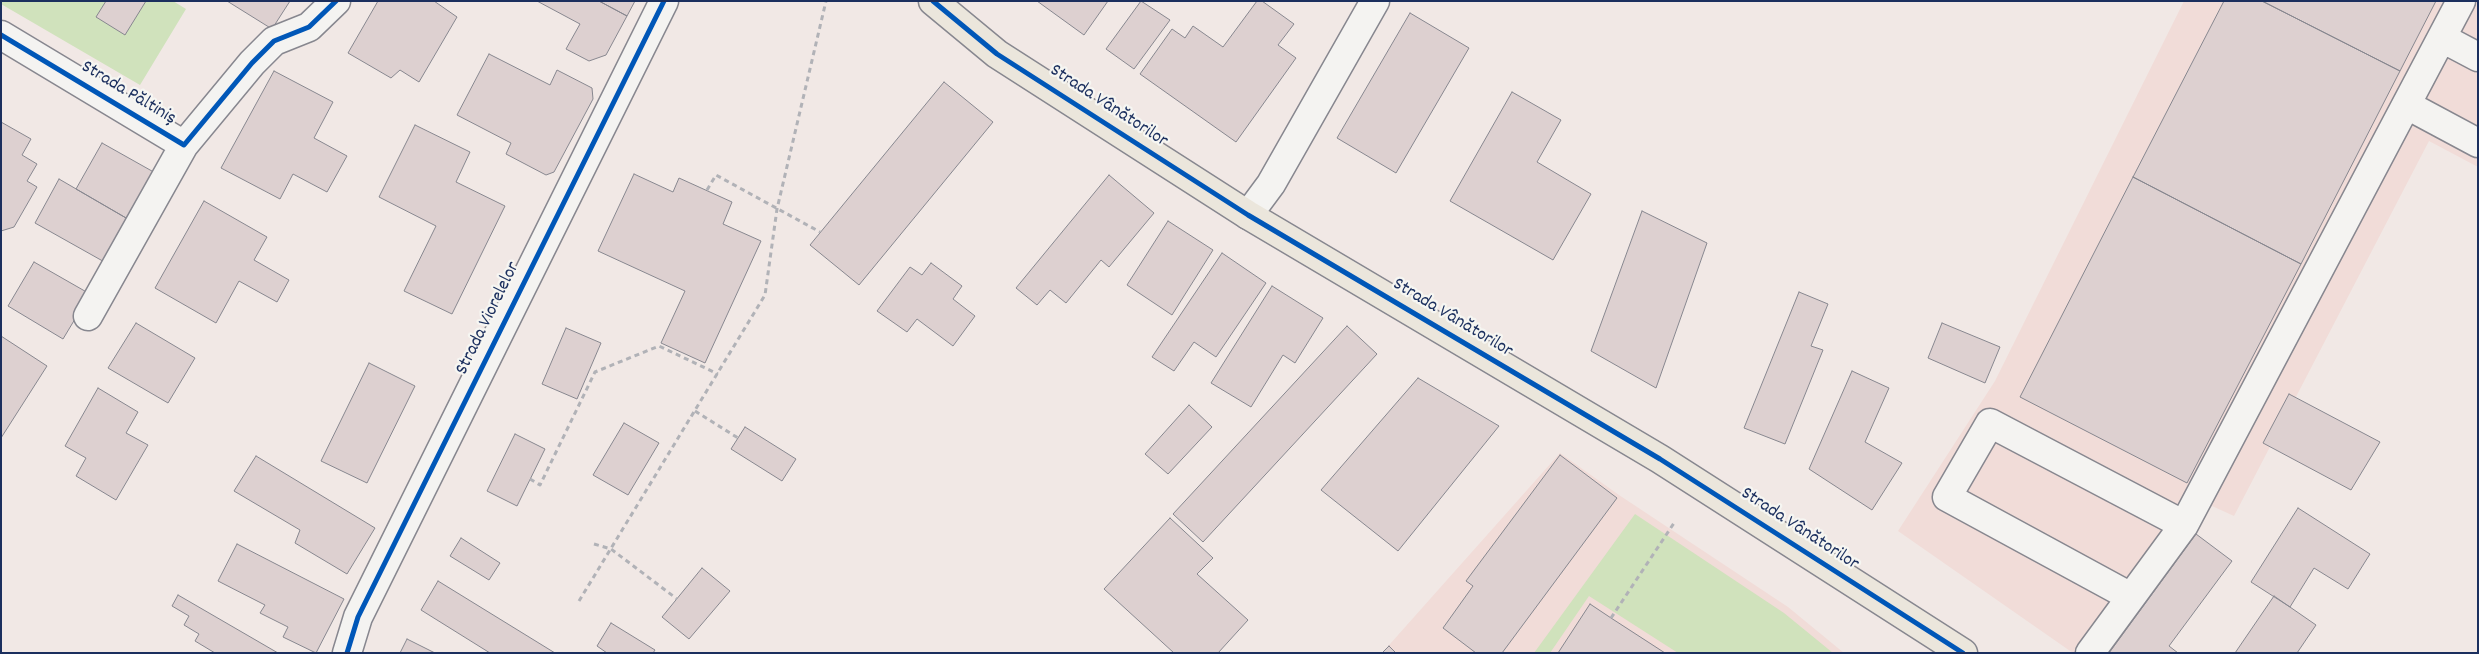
<!DOCTYPE html>
<html>
<head>
<meta charset="utf-8">
<style>
  body { margin:0 }
  #map { position:relative; width:2479px; height:654px; overflow:hidden; background:#f1e8e5; font-family:Dekko,sans-serif }
  canvas { display:block }
  .frame { position:absolute; inset:0; border:2px solid #1b2f5e; pointer-events:none }
</style>
</head>
<body>
<div id="map">
<canvas width="2479" height="654"></canvas>
<div class="frame"></div>
</div>
<script>
const ctx = document.querySelector('canvas').getContext('2d');
ctx.lineJoin = 'round';
function fill(path, color) { ctx.fillStyle = color; ctx.fill(path, 'evenodd'); }
const toPath = rows => new Path2D(rows.map(r => 'M' + r).join(''));
function trace(path, color, width, dash) { ctx.strokeStyle = color; ctx.lineWidth = width; ctx.lineCap = dash ? 'butt' : 'round'; ctx.setLineDash(dash || []); ctx.stroke(path); }
function write(font, color, halo, rows, align = 'center') {
  ctx.font = font + ' Dekko,sans-serif'; ctx.lineWidth = 4.5; ctx.setLineDash([]); ctx.textBaseline = 'middle'; ctx.strokeStyle = halo; ctx.fillStyle = color; for (const [text, x, y, turn = 0] of rows) {
    ctx.save(); ctx.translate(x, y); ctx.rotate((+turn || 0) * Math.PI / 180); ctx.textAlign = isNaN(turn) ? turn : align; if (halo) ctx.strokeText(text, 0, 0); ctx.fillText(text, 0, 0); ctx.restore();
  }
}
fill(toPath([
  [2184,1,2478,1,2478,167,2429,141,2234,516,2212,506,2103,653,2073,653,1898,531,1995,381],
  [1560,453,1619,495,1788,607,1844,653,1382,653]
]), '#f1dcd8');
fill(toPath([
  [1,1,173,1,186,9,140,85,1,4],
  [1635,514,1784,613,1833,653,1678,653,1589,596,1550,653,1534,653]
]), '#d0e2bc');
const building = toPath([
  [106,1,146,1,125,35,96,17,106,1],
  [227,1,290,1,272,29,227,1],
  [378,1,434,1,457,17,419,82,400,70,391,78,348,53,378,1],
  [537,1,599,1,627,16,606,55,589,61,566,49,580,24,537,1],
  [599,1,635,1,627,16,599,1],
  [1037,1,1108,1,1084,35,1037,1],
  [1141,1,1170,20,1134,69,1106,49,1141,1],
  [1257,1,1262,1,1294,24,1278,45,1296,58,1236,142,1140,74,1172,29,1185,38,1193,26,1223,47,1257,1],
  [2224,1,2262,1,2400,71,2301,264,2133,177,2224,1],
  [2262,1,2436,1,2400,71,2262,1],
  [1410,13,1469,48,1396,173,1337,138,1410,13],
  [489,54,550,85,557,70,592,88,593,99,554,172,546,175,506,154,511,143,457,115,489,54],
  [274,71,333,102,314,138,347,156,327,192,293,174,280,199,221,168,274,71],
  [944,82,993,122,859,285,810,245,944,82],
  [1512,92,1561,120,1537,162,1591,194,1553,260,1450,201,1512,92],
  [1,122,31,139,22,155,37,164,27,181,37,187,14,227,1,231,1,122],
  [415,125,470,152,456,182,505,206,452,314,404,291,436,226,379,197,415,125],
  [102,143,159,175,133,222,76,189,102,143],
  [634,174,673,192,679,178,732,202,723,224,761,241,705,363,661,343,685,291,598,251,634,174],
  [1109,175,1154,213,1109,267,1101,260,1066,303,1050,290,1037,305,1016,288,1109,175],
  [2133,177,2301,264,2187,483,2020,397,2133,177],
  [59,179,133,222,108,264,35,223,59,179],
  [204,201,267,237,254,260,289,280,277,302,239,281,216,323,155,288,204,201],
  [1642,211,1707,243,1656,388,1591,351,1642,211],
  [1168,221,1213,250,1172,315,1127,285,1168,221],
  [1222,253,1266,283,1216,357,1194,342,1174,371,1152,357,1222,253],
  [34,262,90,294,63,339,8,306,34,262],
  [931,263,962,286,953,299,975,316,953,346,917,319,907,332,877,311,910,267,922,275,931,263],
  [1272,286,1323,318,1295,363,1283,355,1251,407,1211,383,1272,286],
  [1799,292,1828,304,1811,346,1823,350,1785,444,1744,428,1799,292],
  [136,323,195,358,168,403,108,368,136,323],
  [1942,323,2000,347,1985,383,1928,358,1942,323],
  [1347,326,1377,354,1203,542,1173,514,1347,326],
  [566,328,601,343,577,399,542,384,566,328],
  [1,336,47,366,1,438,1,336],
  [369,363,415,386,367,483,321,461,369,363],
  [1852,371,1889,388,1865,442,1902,463,1872,510,1809,469,1852,371],
  [1418,378,1499,426,1398,551,1321,490,1418,378],
  [98,388,138,412,126,433,148,445,116,500,76,476,86,458,65,446,98,388],
  [2289,394,2380,442,2351,490,2263,443,2289,394],
  [1189,405,1212,427,1168,474,1145,454,1189,405],
  [624,423,659,443,628,495,593,475,624,423],
  [745,427,796,459,782,481,731,449,745,427],
  [515,434,545,449,517,506,487,491,515,434],
  [1560,455,1617,498,1502,653,1476,653,1443,628,1473,586,1466,581,1560,455],
  [256,456,375,528,347,574,295,543,300,530,234,491,256,456],
  [2298,508,2370,554,2348,589,2314,568,2290,607,2251,582,2298,508],
  [1170,518,1213,558,1197,574,1248,620,1218,653,1174,653,1104,589,1170,518],
  [2196,534,2232,561,2169,646,2178,653,2109,653,2196,534],
  [461,538,500,563,489,580,450,556,461,538],
  [237,544,344,599,316,653,283,637,288,627,260,613,265,605,218,581,237,544],
  [702,568,730,591,689,639,662,617,702,568],
  [438,581,555,653,490,653,421,610,438,581],
  [178,595,278,653,215,653,195,641,199,634,184,625,189,616,172,606,178,595],
  [2274,596,2316,625,2297,653,2235,653,2274,596],
  [1590,604,1611,618,1665,653,1558,653,1590,604],
  [611,623,655,650,653,653,607,653,597,646,611,623],
  [407,639,435,653,400,653,407,639],
  [1389,646,1396,653,1382,653,1389,646]
]);
fill(building, '#ddd0d0');
trace(building, '#87878f', 1);
const minor = toPath([
  [1,35,184,145,252,63,274,41,309,27,336,1],
  [2442,38,2478,57],
  [2407,105,2478,143],
  [1248,215,1271,184,1375,1],
  [88,316,184,145],
  [2131,597,1947,497,1990,423,2184,525],
  [347,653,358,617,664,1],
  [2090,653,2184,525,2461,1]
]);
const major = toPath([
  [933,1,997,54,1248,215,1660,459,1963,653]
]);
trace(minor, '#87878f', 31);
trace(major, '#87878f', 31);
trace(toPath([
  [707,190,716,175,820,232],
  [695,411,738,438],
  [530,479,540,485,595,372,659,346,718,374],
  [594,544,611,549,677,599],
  [579,601,765,295,777,209,826,1],
  [1611,618,1674,523]
]), '#b1b2b7', 3, [5, 4]);
trace(minor, '#f4f3f1', 28);
trace(major, '#ebe6dc', 28);
trace(toPath([
  [933,1,997,54,1248,215,1660,459,1963,653],
  [1,35,184,145,252,63,274,41,309,27,336,1],
  [347,653,358,617,664,1]
]), '#0057b8', 5);
write('19px', '#1b2f5e', '#f6f6f2', [
  ["Strada Păltiniș",128,94,31],
  ["Strada Vânătorilor",1108,107,33],
  ["Strada Viorelelor",489,319,-64],
  ["Strada Vânătorilor",1452,319,31],
  ["Strada Vânătorilor",1799,530,33]
]);
</script>
</body>
</html>
